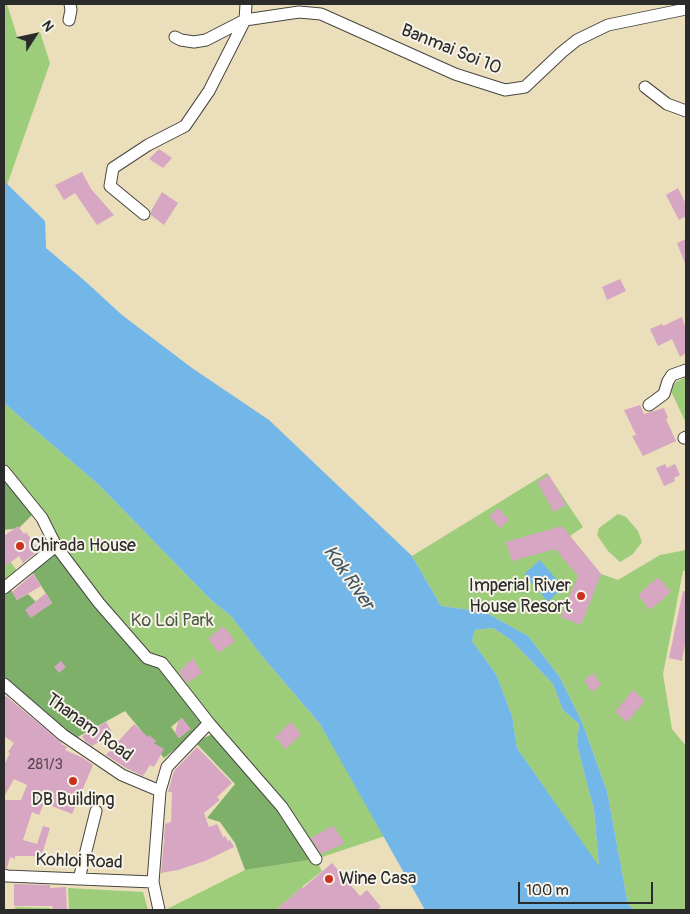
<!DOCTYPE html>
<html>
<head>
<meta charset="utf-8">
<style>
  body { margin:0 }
  #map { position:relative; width:690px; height:914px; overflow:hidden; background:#ebdebb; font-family:Pangolin,sans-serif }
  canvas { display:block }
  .frame { position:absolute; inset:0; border:5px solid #2b2b2b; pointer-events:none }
  .north { position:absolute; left:10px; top:10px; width:50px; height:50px; -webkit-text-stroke:4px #f7f3e8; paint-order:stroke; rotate:55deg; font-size:14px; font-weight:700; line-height:20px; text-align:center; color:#2b2b2b }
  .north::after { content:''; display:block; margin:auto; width:18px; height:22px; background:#2b2b2b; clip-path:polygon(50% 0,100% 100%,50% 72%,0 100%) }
  .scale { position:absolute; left:518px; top:882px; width:135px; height:22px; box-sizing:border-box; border:2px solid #2b2b2b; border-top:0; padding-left:6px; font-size:15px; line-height:18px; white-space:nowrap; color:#2b2b2b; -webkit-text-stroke:4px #f7f3e8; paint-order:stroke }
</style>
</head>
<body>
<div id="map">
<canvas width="690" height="914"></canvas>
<div class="frame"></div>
<div class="north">N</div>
<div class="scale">100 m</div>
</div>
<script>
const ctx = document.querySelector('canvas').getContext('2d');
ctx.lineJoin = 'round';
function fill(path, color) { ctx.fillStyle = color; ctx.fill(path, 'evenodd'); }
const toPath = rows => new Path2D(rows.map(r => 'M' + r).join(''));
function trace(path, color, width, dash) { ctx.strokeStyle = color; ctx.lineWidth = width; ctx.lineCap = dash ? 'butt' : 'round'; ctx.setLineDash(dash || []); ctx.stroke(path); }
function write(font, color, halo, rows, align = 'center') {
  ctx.font = font + ' Pangolin,sans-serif'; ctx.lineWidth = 4; ctx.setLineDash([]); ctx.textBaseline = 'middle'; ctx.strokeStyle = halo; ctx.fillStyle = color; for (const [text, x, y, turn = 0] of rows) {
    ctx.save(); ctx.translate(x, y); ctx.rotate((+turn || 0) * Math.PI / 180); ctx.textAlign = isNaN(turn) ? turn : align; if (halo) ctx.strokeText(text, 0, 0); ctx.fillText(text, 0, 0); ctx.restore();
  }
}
fill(toPath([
  [4,4,7,4,18,39,40,32,50,63,7,185,4,181],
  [686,377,686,423,670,389,676,382],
  [4,403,99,485,211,600,231,616,262,656,320,724,385,836,316,859,322,871,302,887,276,910,165,910,245,870,316,859,282,807,147,658,4,471],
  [547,473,583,527,570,536,601,574,618,580,660,555,686,550,686,570,683,571,663,674,672,729,686,746,686,910,634,910,628,904,607,791,582,722,559,676,528,636,485,612,441,606,412,556],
  [618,514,626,517,638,531,642,542,633,554,620,562,608,551,597,535,599,528],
  [4,553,18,572,4,583],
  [493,628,511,640,553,684,563,710,579,724,577,745,594,810,599,867,517,748,512,716,496,674,472,641,475,630],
  [68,888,143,892,148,910,69,910],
  [15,907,51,908,51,910,15,910]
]), '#9dcc7a');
fill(toPath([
  [4,471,36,511,19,528,4,530],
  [56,546,147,658,162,663,209,723,164,758,125,711,76,738,4,684,4,588],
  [33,573,52,603,31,617,36,602,28,594,17,600,11,590],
  [182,718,190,729,179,738,171,727],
  [217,732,316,859,245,870,235,843,220,822,207,818,235,784,195,742]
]), '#7eb06a');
fill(toPath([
  [4,181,45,221,46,248,85,281,122,315,192,368,269,420,412,556,441,606,485,612,528,636,559,676,582,722,607,791,628,904,634,910,425,910,320,724,262,656,231,616,211,600,99,485,4,403],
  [493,628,511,640,553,684,563,710,579,724,577,745,594,810,599,866,517,748,512,716,496,674,472,641,475,630],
  [540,560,563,587,548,602,524,574]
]), '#73b7e9');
fill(toPath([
  [159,149,172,158,163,168,149,159],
  [82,172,91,189,114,215,97,225,75,193,64,200,55,185],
  [678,188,686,204,686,216,679,220,666,195],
  [162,192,178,203,164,225,151,215,151,211],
  [686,239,686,266,677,243],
  [620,279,626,291,607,300,602,287],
  [682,317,686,330,686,353,680,357,672,339,658,346,650,329,662,324,663,326],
  [640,405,644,414,664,408,668,418,666,419,676,441,643,456,632,436,636,435,624,410],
  [665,464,667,468,675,464,680,475,674,478,675,481,664,486,656,468],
  [549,475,566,505,554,512,537,482],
  [498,508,509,520,500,528,489,516],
  [18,526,24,534,26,532,39,550,23,563,19,556,4,567,4,536],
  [562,526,601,574,581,625,561,617,578,576,555,549,512,561,506,542],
  [33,574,41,586,17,600,12,592],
  [658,577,671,592,650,610,638,595],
  [683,591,686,592,686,639,682,661,669,658],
  [46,593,52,603,31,618,25,610],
  [223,626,235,641,219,653,208,639],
  [193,658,202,673,187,683,179,672],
  [61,661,66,667,59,673,54,667],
  [593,673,601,685,592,692,584,680],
  [633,690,645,701,627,722,615,712],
  [6,696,62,743,61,744,67,747,65,750,83,758,93,765,72,814,44,803,39,815,32,812,23,840,37,844,43,826,50,828,41,858,33,856,15,856,15,859,10,857,7,868,4,868,4,800,21,800,27,785,14,779,4,797,4,765,10,753,8,752,14,743,4,736,4,699],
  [182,718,191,729,179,738,175,733,178,721],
  [106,722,113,734,92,746,85,741,82,736],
  [291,722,301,734,286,749,275,737],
  [134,724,148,737,149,735,156,741,154,743,164,749,154,767,150,765,143,776,126,768,106,755],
  [197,747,232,783,217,797,220,800,204,813,209,827,217,824,223,837,225,836,228,841,230,840,234,847,205,861,178,870,161,873,164,842,165,842,164,838,165,824,171,822,172,792,168,792,174,771],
  [333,826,343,840,343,844,321,854,311,838],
  [332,863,360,896,367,890,381,907,377,910,276,910,302,887,303,888],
  [14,884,50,885,50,888,66,887,67,910,53,910,52,906,14,906]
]), '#d6a6c3');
const minor = toPath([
  [69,20,71,10,70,4],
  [175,37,181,40,194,42,206,40,245,20,299,12,321,14,455,74,505,90,525,87,562,52,577,40,608,25,686,9],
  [645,87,667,104,686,111],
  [144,214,110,186,113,168,148,145,185,126,209,91,245,20,246,4],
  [649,405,664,394,668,381,672,375,686,370],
  [684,438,686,437],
  [4,471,42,518,56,546,99,603,147,658,162,663,209,723,282,807,316,859],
  [4,588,56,546],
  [4,684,63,735,122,775,160,791],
  [4,875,7,876,153,882],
  [79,879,96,811],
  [159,910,153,882,160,791,167,767,209,723]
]);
trace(minor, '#484641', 13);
trace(minor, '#fff', 11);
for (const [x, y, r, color] of [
  [20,546,5,"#c8321e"],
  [581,596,5,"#c8321e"],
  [73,781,5,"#c8321e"],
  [329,879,5,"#c8321e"]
]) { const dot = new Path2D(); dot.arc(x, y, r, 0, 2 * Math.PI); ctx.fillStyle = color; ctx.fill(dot); trace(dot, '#f7f3e8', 2); }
write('15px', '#564a51', null, [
  ["281/3",45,765]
]);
write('18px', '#2b2b2b', '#f7f3e8', [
  ["Banmai Soi 10",451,50,22],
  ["Thanam Road",89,728,36],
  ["Kohloi Road",79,862,2]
]);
write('18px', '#2b2b2b', '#f7f3e8', [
  ["Chirada House",30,546],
  ["Imperial River",571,586,"right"],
  ["House Resort",571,607,"right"],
  ["DB Building",73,800,"center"],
  ["Wine Casa",339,879]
], 'left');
write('18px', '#4d5b43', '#f7f3e8', [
  ["Ko Loi Park",172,621]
]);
write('italic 19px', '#415564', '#f7f3e8', [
  ["Kok River",348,578,55]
]);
</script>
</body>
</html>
